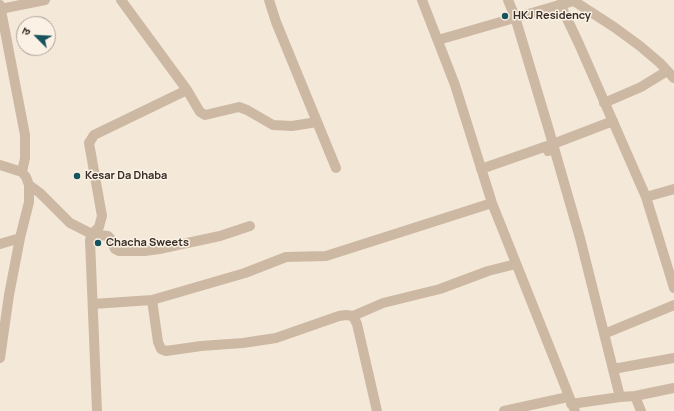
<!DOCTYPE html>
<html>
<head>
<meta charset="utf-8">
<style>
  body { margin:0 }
  #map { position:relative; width:674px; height:411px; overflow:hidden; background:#f4e8d8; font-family:Manrope,"Noto Sans Devanagari",sans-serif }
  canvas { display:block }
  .north { position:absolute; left:16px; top:16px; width:40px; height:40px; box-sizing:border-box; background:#fbf2e5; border:1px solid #ada399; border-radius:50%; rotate:294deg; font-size:11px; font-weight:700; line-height:16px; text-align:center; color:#372c26 }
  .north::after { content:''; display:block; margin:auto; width:14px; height:18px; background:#17535c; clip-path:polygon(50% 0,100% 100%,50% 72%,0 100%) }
</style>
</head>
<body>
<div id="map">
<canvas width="674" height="411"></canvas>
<div class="north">उ</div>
</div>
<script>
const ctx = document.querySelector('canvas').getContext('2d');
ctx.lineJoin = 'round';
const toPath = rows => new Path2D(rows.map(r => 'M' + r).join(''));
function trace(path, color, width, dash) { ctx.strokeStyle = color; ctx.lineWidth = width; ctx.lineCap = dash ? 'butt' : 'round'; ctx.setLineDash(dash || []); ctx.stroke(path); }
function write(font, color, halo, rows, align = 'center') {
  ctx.font = font + ' Manrope,sans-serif'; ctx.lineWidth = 3; ctx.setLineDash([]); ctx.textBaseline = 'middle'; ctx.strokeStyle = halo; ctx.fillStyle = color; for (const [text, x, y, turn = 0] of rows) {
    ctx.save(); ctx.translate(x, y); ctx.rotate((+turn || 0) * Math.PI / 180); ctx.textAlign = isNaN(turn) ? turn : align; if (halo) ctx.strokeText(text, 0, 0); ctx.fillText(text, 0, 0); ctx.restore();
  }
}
trace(toPath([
  [269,0,276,22,336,168],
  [422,0,455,85,492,203,575,411],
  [508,0,515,17,548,127,580,238,620,397],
  [574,1,614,27,640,46,660,63,674,78],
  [560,4,579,44,646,197,674,288],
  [0,5,25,135,25,158,22,172],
  [0,9,45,0],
  [438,40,577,0],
  [187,90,200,112,205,115,239,107,247,110,273,125,292,126,317,122],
  [604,103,641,87,667,71],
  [553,144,613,121],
  [0,165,22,172,26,177,29,185,29,202,20,238,9,295,0,358],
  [481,169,547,146,548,151,554,148],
  [29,185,40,193,70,223,92,234,108,236,110,238,115,249,119,251,145,251,159,249,220,236,250,226],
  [646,197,674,189],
  [0,244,20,238],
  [152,300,245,273,286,257,326,256,492,203],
  [93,304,152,300,158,342,161,349,166,351,201,346,243,343,276,338,339,316,346,315,353,316,357,324,377,411],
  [353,316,383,303,440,289,488,271,516,264],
  [604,334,674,305],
  [613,369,674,358],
  [635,396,641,411],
  [571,404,620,397,635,396,674,388],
  [97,411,90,240,92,234,99,227,102,216,89,143,94,135,187,90,121,0],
  [504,411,568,397]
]), '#cdb9a3', 10);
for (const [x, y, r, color] of [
  [505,16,4,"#17535c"],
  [77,176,4,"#17535c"],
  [98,243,4,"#17535c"]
]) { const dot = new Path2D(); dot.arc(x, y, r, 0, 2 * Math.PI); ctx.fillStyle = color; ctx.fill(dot); trace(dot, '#fbf2e5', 1.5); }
write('bold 11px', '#372c26', '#fbf2e5', [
  ["HKJ Residency",513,16],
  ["Kesar Da Dhaba",85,176],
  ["Chacha Sweets",106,243]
], 'left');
</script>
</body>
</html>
